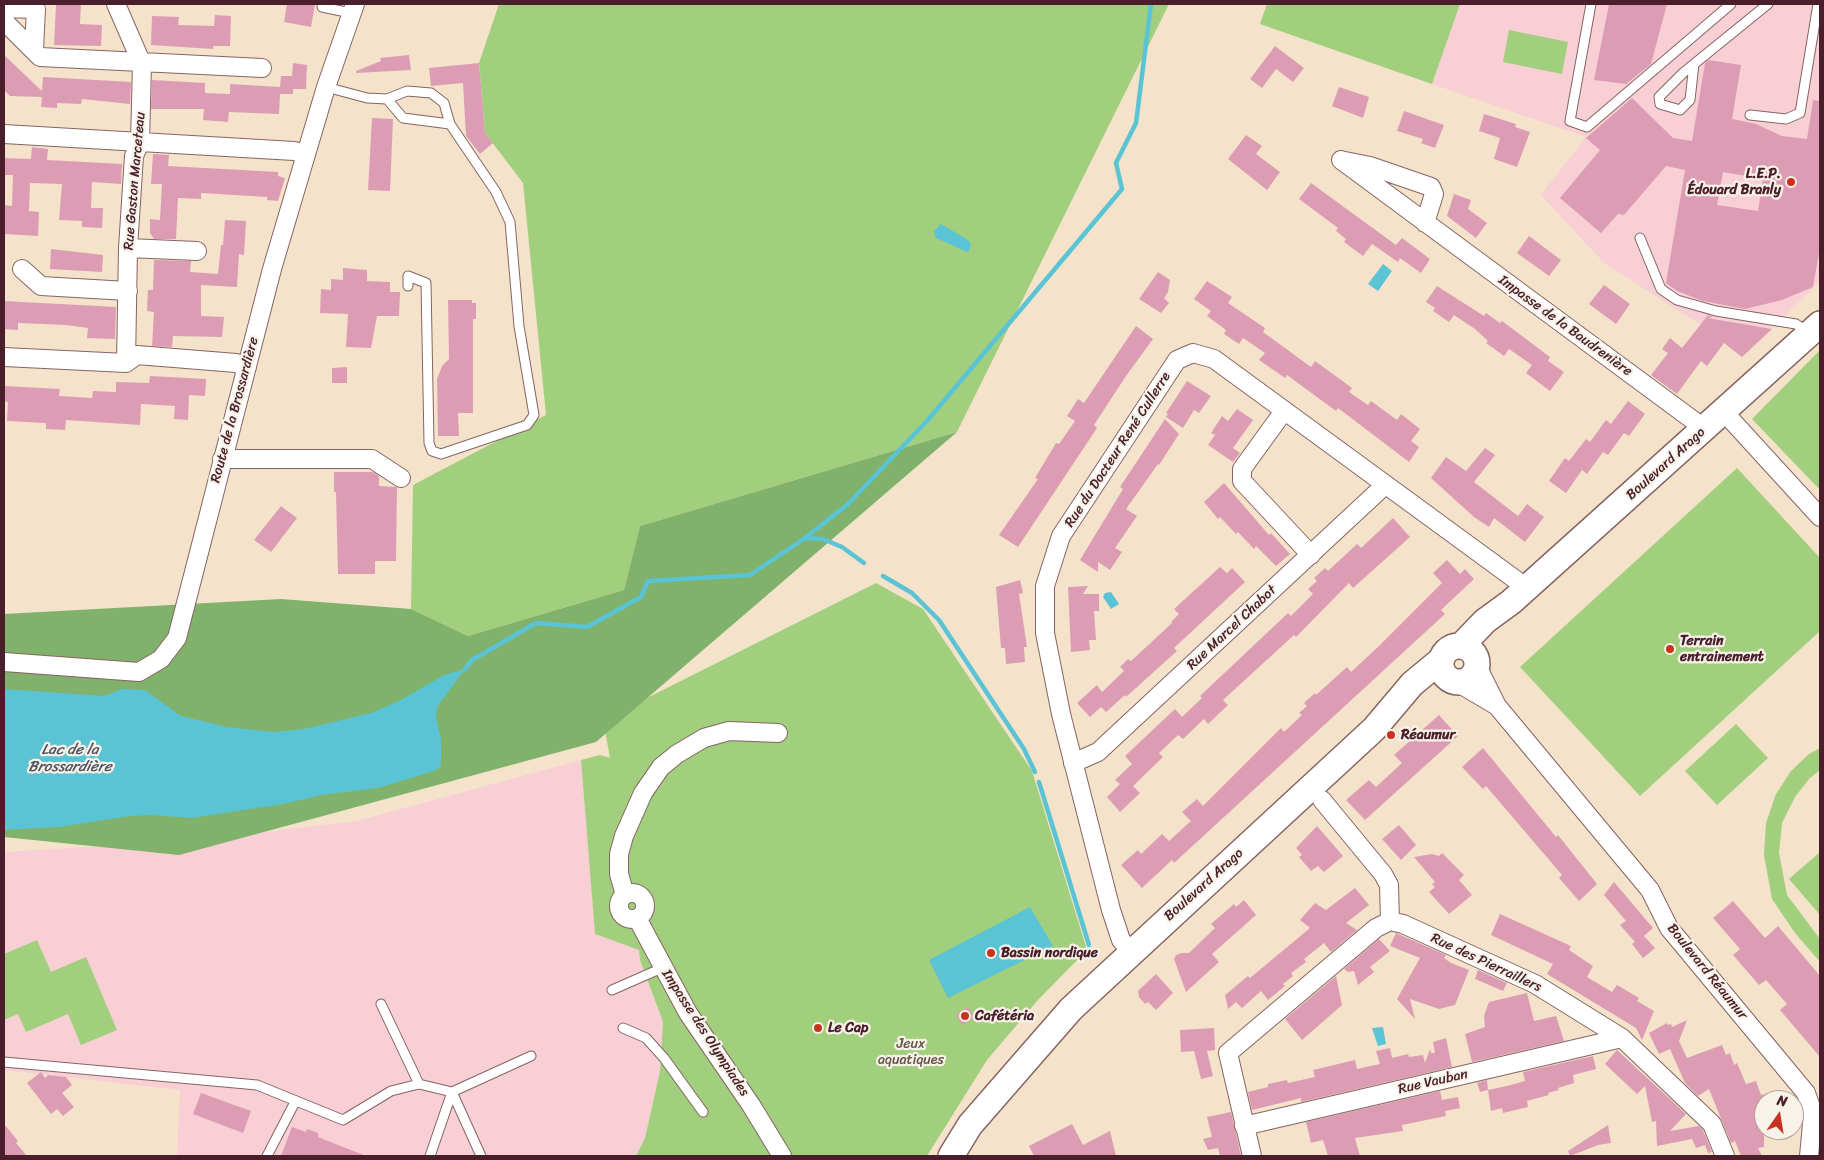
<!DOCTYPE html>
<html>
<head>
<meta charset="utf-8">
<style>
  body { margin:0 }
  #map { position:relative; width:1824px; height:1160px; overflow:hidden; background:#f4e3ca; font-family:Sriracha,sans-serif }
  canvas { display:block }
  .frame { position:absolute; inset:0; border:5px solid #4a1f2b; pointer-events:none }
  .north { position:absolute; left:1754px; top:1090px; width:50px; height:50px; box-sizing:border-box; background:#f7f3e8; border:1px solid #b29e9c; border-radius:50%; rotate:13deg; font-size:14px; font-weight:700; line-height:20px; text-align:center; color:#4a1f2b }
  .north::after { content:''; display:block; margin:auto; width:18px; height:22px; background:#c8321e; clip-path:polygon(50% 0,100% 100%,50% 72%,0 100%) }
</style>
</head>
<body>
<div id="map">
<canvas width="1824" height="1160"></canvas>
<div class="frame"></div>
<div class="north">N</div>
</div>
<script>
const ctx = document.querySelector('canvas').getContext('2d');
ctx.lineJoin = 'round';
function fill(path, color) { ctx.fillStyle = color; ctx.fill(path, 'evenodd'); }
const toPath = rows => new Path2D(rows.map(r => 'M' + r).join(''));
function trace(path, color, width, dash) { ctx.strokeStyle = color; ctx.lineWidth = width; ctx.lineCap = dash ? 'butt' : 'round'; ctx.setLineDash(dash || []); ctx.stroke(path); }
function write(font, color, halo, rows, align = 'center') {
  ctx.font = font + ' Sriracha,sans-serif'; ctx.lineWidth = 4.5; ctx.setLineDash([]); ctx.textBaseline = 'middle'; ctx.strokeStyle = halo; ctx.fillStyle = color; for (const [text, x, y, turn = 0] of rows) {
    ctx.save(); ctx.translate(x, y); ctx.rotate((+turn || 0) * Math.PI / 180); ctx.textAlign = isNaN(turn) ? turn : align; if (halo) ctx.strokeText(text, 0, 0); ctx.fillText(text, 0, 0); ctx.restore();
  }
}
fill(toPath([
  [1460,4,1820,4,1820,282,1742,357,1701,325,1604,263,1541,195,1586,137,1432,84],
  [581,760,595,934,639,950,640,960,663,1022,660,1071,645,1138,636,1156,177,1156,180,1090,4,1070,4,852,176,842,357,821]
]), '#f7cfd4');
fill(toPath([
  [499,4,1169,4,957,432,640,526,624,590,468,636,411,609,413,485,546,415,523,183,485,133,479,63],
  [1267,4,1460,4,1432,84,1260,24],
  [1509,30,1568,42,1562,74,1503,62],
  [1820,350,1820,490,1752,419],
  [1737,468,1820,558,1820,631,1640,796,1520,667],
  [876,583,923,609,1032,771,1087,950,1038,1000,987,1060,927,1156,636,1156,645,1138,660,1071,663,1022,640,960,639,950,595,934,581,760,600,755,610,758,603,720],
  [1736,724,1768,758,1717,805,1685,771],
  [1820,748,1820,770,1809,779,1795,797,1782,823,1779,853,1787,895,1820,939,1820,962,1795,933,1772,899,1764,855,1766,823,1776,794,1791,771,1809,754],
  [1820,852,1820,915,1789,879],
  [37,940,51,972,86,957,117,1030,81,1045,68,1014,26,1032,18,1014,4,1020,4,954]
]), '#a2cf7d');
fill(toPath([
  [957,432,596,742,179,855,4,837,4,614,281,599,411,609,468,636,624,590,640,526]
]), '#81b26c');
fill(toPath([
  [941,224,968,240,971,244,969,251,967,252,936,238,934,231],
  [1383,264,1392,271,1378,291,1368,284],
  [1111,592,1119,604,1111,609,1103,597,1105,593],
  [465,669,437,707,436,718,441,739,441,766,434,771,378,788,322,795,283,804,192,818,152,815,130,816,59,827,4,830,4,689,104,696,122,689,145,690,181,716,227,727,273,732,304,729,371,713,401,700,444,675],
  [1030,907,1053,946,948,998,929,960],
  [1383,1027,1386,1044,1378,1046,1372,1028]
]), '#5ac4d5');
trace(toPath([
  [805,538,823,539,842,547,864,563],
  [883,576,912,593,939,620,1024,749,1035,772],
  [465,669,472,660,536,623,587,627,641,597,648,581,750,575,805,538,847,505,927,421,1122,189,1116,163,1136,123,1151,4],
  [1039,782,1089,945]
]), '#5ac4d5', 4.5);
fill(toPath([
  [59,4,81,4,80,24,102,25,101,46,54,45,56,5],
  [287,4,315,4,311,27,284,22],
  [1609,4,1667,4,1651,64,1626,84,1594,80],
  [215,15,231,16,230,46,213,46,213,49,151,45,152,16,179,17,178,25,214,26],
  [1275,46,1304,68,1293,82,1276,69,1262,88,1250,79],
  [4,55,42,91,43,77,131,82,130,104,82,99,81,104,57,103,57,108,41,107,42,97,10,96,4,90],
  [409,55,411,70,356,73,356,71,381,61,380,58],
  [1709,60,1741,65,1732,119,1756,124,1782,136,1807,139,1813,100,1820,101,1820,247,1813,287,1782,300,1745,309,1703,301,1677,291,1666,283,1685,170,1666,166,1624,215,1618,214,1601,233,1560,198,1600,150,1586,138,1632,98,1673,138,1692,141,1705,63],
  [1723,172,1763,179,1758,211,1717,205],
  [293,63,307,65,306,89,293,89,293,94,280,94,279,114,229,112,228,122,203,120,204,109,151,109,152,80,205,83,205,93,230,94,230,84,280,87,281,76,292,76],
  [479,63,485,133,493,143,480,154,466,136,463,83,431,86,429,68],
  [1339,87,1369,97,1363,118,1332,106],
  [1404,111,1444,125,1435,148,1421,143,1423,139,1397,131],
  [1484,114,1516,124,1515,127,1530,132,1517,167,1494,159,1500,138,1479,131],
  [372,118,393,119,390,191,368,190],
  [1246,135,1262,146,1256,154,1280,172,1267,190,1228,159],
  [32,147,48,149,47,160,122,164,121,184,92,182,91,208,103,208,102,228,82,227,82,221,59,220,62,184,30,183,29,211,39,212,38,236,4,234,4,205,12,206,13,175,4,175,4,158,31,159],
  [153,154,169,155,168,166,278,172,278,176,285,178,278,201,267,200,267,197,201,193,201,199,178,198,176,239,154,239,150,233,150,219,160,220,162,184,151,184],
  [1311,183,1396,245,1402,238,1430,259,1421,273,1400,258,1398,262,1372,244,1363,256,1344,242,1346,239,1336,231,1338,228,1299,199],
  [1454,194,1471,200,1468,209,1487,223,1476,238,1447,216],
  [225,220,246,221,244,255,239,254,237,287,201,285,201,316,224,317,222,337,173,336,172,347,152,346,154,312,147,311,148,290,153,290,154,260,191,261,190,272,218,274,221,245,223,245],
  [1529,236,1561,260,1549,276,1517,253],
  [51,249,103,255,102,272,50,269],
  [343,268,367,270,367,281,390,282,390,292,400,292,399,316,377,316,371,348,346,347,348,314,320,313,321,289,331,290,331,279,343,280],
  [1158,272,1170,280,1168,292,1164,298,1169,303,1161,313,1139,299],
  [1207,281,1232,297,1228,303,1265,328,1263,332,1311,367,1315,361,1352,388,1349,392,1368,405,1371,401,1397,420,1401,414,1420,429,1411,441,1419,447,1409,462,1338,408,1336,411,1287,375,1285,378,1259,360,1265,353,1243,338,1239,344,1224,334,1226,330,1207,316,1211,311,1194,299],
  [1604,285,1630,304,1616,324,1589,304],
  [1437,286,1484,316,1486,313,1500,323,1502,321,1550,357,1548,361,1564,372,1550,391,1526,373,1532,365,1509,349,1504,356,1486,343,1488,341,1475,329,1454,315,1449,322,1433,311,1435,308,1426,302],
  [448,300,472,300,472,303,476,303,476,319,473,319,473,413,458,413,459,436,438,436,437,379,442,366,449,359],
  [4,301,116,307,115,339,87,338,88,328,66,325,18,323,18,330,4,329],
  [1708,315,1713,317,1707,318,1772,329,1742,357,1724,343,1707,366,1701,361,1677,394,1651,375,1668,353,1662,349,1670,338,1682,348],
  [1136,326,1153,339,1126,376,1094,425,1097,428,1018,547,999,535,1038,479,1035,478,1056,443,1059,444,1075,421,1067,416,1078,399,1084,403],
  [347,367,347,383,332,383,332,368],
  [150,376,206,379,205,396,189,395,188,420,174,419,175,406,141,404,140,425,66,420,65,430,46,429,46,423,7,421,8,402,4,401,4,386,60,389,59,396,92,398,93,391,116,392,116,382,149,383],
  [1187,381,1211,396,1199,413,1194,410,1183,428,1166,417,1168,414,1166,413],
  [1628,401,1645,414,1629,436,1624,433,1608,455,1603,452,1587,474,1582,470,1566,493,1549,481,1565,458,1569,461,1586,439,1590,442,1606,420,1611,424],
  [1237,409,1253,420,1233,448,1240,453,1233,462,1208,445,1215,435,1211,433,1222,416,1228,421],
  [1165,419,1179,434,1159,465,1158,464,1126,509,1137,516,1115,548,1122,552,1110,570,1098,562,1098,572,1080,560,1123,489,1120,487],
  [1485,448,1495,455,1474,482,1518,516,1527,504,1544,517,1525,542,1494,518,1489,527,1474,517,1431,478,1446,457,1466,471],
  [334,472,373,472,379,476,379,486,397,487,396,561,375,561,375,574,338,574,336,492,334,492],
  [1224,483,1269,535,1271,533,1290,554,1276,566,1256,546,1254,549,1238,532,1236,534,1220,517,1218,519,1204,502],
  [281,506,297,518,271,552,254,540],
  [1393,518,1410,537,1353,588,1349,583,1296,637,1294,635,1223,700,1228,705,1208,724,1204,719,1183,739,1178,735,1159,753,1163,757,1133,786,1140,793,1120,812,1107,797,1120,784,1115,780,1132,764,1125,756,1175,709,1182,717,1202,698,1200,696,1288,613,1291,616,1313,594,1308,589,1317,581,1314,578,1325,568,1328,571,1357,544,1361,548],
  [1447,560,1460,574,1465,569,1474,579,1441,610,1445,614,1174,863,1172,860,1142,888,1121,865,1138,850,1141,854,1162,834,1169,841,1191,821,1182,812,1197,799,1203,806,1281,728,1284,732,1302,715,1299,713,1307,706,1304,703,1315,693,1316,695,1347,667,1351,672,1379,646,1442,583,1433,573],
  [1220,567,1227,573,1232,568,1245,582,1174,648,1177,651,1126,697,1125,695,1106,712,1101,707,1090,717,1077,703,1097,685,1102,692,1124,671,1120,667,1128,659,1131,661,1172,623,1171,622,1179,614,1174,609],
  [1020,580,1023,593,1019,594,1027,647,1024,647,1025,662,1006,664,1005,648,1001,648,996,587],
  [1088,586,1083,594,1099,594,1099,611,1094,611,1096,640,1089,640,1090,650,1071,652,1068,587],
  [1439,715,1458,736,1365,820,1346,800,1369,780,1376,787,1402,763,1394,755],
  [1483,748,1556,837,1558,835,1597,884,1579,901,1559,878,1562,875,1486,786,1483,789,1462,767],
  [1399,825,1416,845,1401,860,1382,839],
  [1317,826,1343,856,1324,872,1318,866,1311,871,1299,857,1302,855,1296,848],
  [1442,853,1464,875,1459,880,1472,895,1449,914,1429,892,1435,887,1432,884,1435,882,1414,857,1432,854,1439,856],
  [1614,882,1653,928,1644,936,1655,948,1643,958,1632,944,1635,942,1620,925,1626,921,1604,895],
  [1355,888,1369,905,1346,923,1357,930,1331,952,1324,943,1304,959,1306,962,1291,973,1293,976,1283,984,1285,986,1268,1000,1261,991,1242,1008,1236,1002,1228,1009,1225,995,1248,976,1250,978,1310,928,1300,920,1315,903,1326,910],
  [1244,900,1256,915,1212,954,1219,962,1186,992,1174,959,1176,955,1182,953,1189,953,1215,928,1211,924,1234,904,1236,907],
  [1733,901,1765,938,1778,926,1820,976,1820,1057,1780,1010,1787,1004,1766,980,1759,985,1733,955,1740,949,1713,918],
  [1500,914,1571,946,1569,950,1593,966,1587,977,1612,992,1617,985,1639,998,1637,1001,1654,1011,1642,1040,1636,1028,1547,974,1553,964,1491,935],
  [1396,933,1446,955,1444,958,1451,963,1469,970,1455,1005,1439,1009,1410,999,1415,1019,1397,999,1420,958,1390,946],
  [1379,939,1390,951,1370,967,1374,972,1358,985,1354,971,1348,972,1344,969],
  [1478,970,1507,983,1503,991,1475,979],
  [1156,974,1173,993,1156,1010,1148,1002,1145,1004,1139,997,1138,991],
  [1336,976,1342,1005,1302,1040,1285,1019],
  [1527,993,1534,1021,1556,1016,1564,1041,1472,1062,1465,1034,1485,1027,1484,1016,1489,1002],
  [968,1007,974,1018,962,1025,956,1014],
  [1687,1020,1679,1041,1687,1058,1722,1045,1726,1055,1730,1053,1734,1065,1737,1063,1746,1084,1756,1081,1761,1095,1764,1094,1764,1147,1758,1148,1762,1156,1741,1156,1735,1141,1731,1143,1709,1089,1698,1096,1685,1083,1670,1049,1659,1054,1649,1033,1667,1023,1668,1025,1671,1024,1672,1027],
  [1214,1028,1215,1050,1207,1051,1213,1076,1201,1079,1194,1051,1181,1052,1180,1030],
  [1446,1038,1452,1067,1301,1102,1301,1098,1252,1110,1248,1092,1268,1087,1268,1084,1287,1080,1288,1083,1315,1077,1313,1070,1355,1060,1357,1069,1380,1064,1376,1051,1390,1048,1392,1058,1408,1054,1409,1057,1423,1055,1425,1063,1430,1049,1431,1053,1435,1053,1433,1042],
  [1617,1050,1686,1114,1670,1131,1699,1126,1703,1130,1712,1152,1708,1153,1705,1145,1696,1148,1692,1139,1657,1146,1656,1121,1652,1122,1645,1086,1637,1094,1605,1064],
  [1593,1056,1596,1069,1573,1075,1574,1083,1558,1088,1559,1090,1548,1093,1549,1095,1527,1101,1528,1107,1503,1113,1502,1108,1491,1111,1488,1090,1480,1092,1477,1083,1487,1080,1488,1090,1507,1086,1525,1081,1523,1072],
  [41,1072,45,1078,48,1075,66,1077,72,1085,62,1093,74,1107,63,1116,57,1109,51,1114,27,1083],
  [1440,1091,1442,1100,1458,1097,1460,1108,1445,1111,1446,1116,1402,1125,1403,1131,1355,1138,1360,1156,1328,1156,1323,1140,1311,1143,1306,1122],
  [201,1093,251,1111,243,1133,193,1114],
  [1231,1112,1241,1156,1220,1156,1218,1148,1208,1150,1203,1139,1212,1137,1207,1117],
  [4,1124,18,1141,16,1143,27,1156,4,1156],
  [1072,1124,1083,1145,1110,1131,1116,1156,1034,1156,1029,1146],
  [1608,1125,1611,1143,1598,1145,1570,1156,1568,1151],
  [292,1127,306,1132,307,1129,318,1133,318,1137,366,1156,281,1156]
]), '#dc9db4');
const lane = toPath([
  [1591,4,1570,121,1587,127,1731,4],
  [322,7,351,13],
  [1694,64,1690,100,1680,110,1660,104,1659,97,1683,73,1694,64,1768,4],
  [326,87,367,98,387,99,407,91,431,93,444,103,450,124,403,118,387,99],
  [1750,115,1786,119,1800,113,1818,4],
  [1640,238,1661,289,1677,300,1716,311,1796,324,1808,332],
  [408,286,408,276,426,283,429,443,432,451,441,454,527,425,534,415,519,326,510,222,496,192,450,124],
  [612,990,662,968],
  [381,1004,419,1084,452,1092,531,1056],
  [623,1028,646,1038,664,1058,703,1112],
  [4,1062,257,1085,343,1120,391,1091,419,1084],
  [452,1092,481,1156],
  [267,1156,295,1102],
  [430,1156,452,1092]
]);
const street = toPath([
  [116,4,142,64,140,142,134,156,128,248,126,363],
  [4,8,36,9,34,50],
  [4,21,40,57,262,68],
  [4,134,294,151,306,154],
  [1341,160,1705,429],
  [1345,161,1370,166,1431,187,1434,194,1425,223],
  [128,248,197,251],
  [22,269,41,286,128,291],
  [4,357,126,363,137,355,236,363,247,367],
  [1284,411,1242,469,1242,481,1311,555],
  [1724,412,1820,517],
  [222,459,372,459,401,478],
  [4,662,139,672,161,659,177,638,272,269,326,87,355,4],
  [1477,666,1497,706,1650,890,1669,928,1806,1093,1813,1113,1809,1156],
  [1458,683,1497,706],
  [1073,763,1098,752,1385,485],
  [1322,800,1383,874,1389,885,1390,921],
  '619 906a13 13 0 1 1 26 0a13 13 0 1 1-26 0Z',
  [625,895,619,874,619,854,624,836,643,793,661,767,677,754,704,738,729,731,778,733],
  [637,918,688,1013,751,1105,782,1156],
  [1131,951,1121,940,1111,910,1061,714,1045,633,1045,586,1061,536,1177,360,1193,353,1214,359,1527,588],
  [1244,1126,1622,1038],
  [1252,1156,1228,1053,1376,928,1390,921,1403,924,1535,984,1622,1038,1712,1124,1725,1156]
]);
const secondary = toPath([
  '1441 664a18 18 0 1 1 36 0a18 18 0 1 1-36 0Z',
  [1461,646,1485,621,1511,602,1820,324],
  [951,1156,970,1125,1071,1009,1374,729,1412,684,1441,660]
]);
trace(lane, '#866463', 11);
trace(street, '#866463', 20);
trace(secondary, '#866463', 28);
trace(lane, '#fff', 9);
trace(street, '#fff', 18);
trace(secondary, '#fff', 25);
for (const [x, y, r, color] of [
  [1791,182,5,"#c8321e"],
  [1670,649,5,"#c8321e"],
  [1391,735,5,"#c8321e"],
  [991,953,5,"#c8321e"],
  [965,1016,5,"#c8321e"],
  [818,1028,5,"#c8321e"]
]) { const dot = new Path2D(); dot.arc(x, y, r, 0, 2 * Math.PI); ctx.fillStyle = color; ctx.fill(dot); trace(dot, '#f7f3e8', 2); }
write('bold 14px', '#4a1f2b', '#f7f3e8', [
  ["L.E.P.",1781,174,"right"],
  ["Édouard Branly",1781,190,"right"],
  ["Terrain",1680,641],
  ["entrainement",1680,657],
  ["Réaumur",1401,735],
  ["Bassin nordique",1001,953],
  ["Cafétéria",975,1016],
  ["Le Cap",828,1028]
], 'left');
write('14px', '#4a1f2b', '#f7f3e8', [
  ["Rue Gaston Marceteau",135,181,-85],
  ["Impasse de la Baudrenière",1565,326,36],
  ["Route de la Brossardière",235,410,-75],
  ["Rue du Docteur René Cullerre",1118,450,-57],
  ["Boulevard Arago",1666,464,-42],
  ["Rue Marcel Chabot",1232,628,-43],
  ["Boulevard Arago",1204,885,-42],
  ["Rue des Pierraillers",1486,963,25],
  ["Boulevard Réaumur",1707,972,51],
  ["Impasse des Olympiades",705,1033,57],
  ["Rue Vauban",1433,1082,-13]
]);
write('14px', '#645444', '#f7f3e8', [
  ["Jeux",911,1044],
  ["aquatiques",911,1060]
]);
write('italic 15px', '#4f515e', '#f7f3e8', [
  ["Lac de la",70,750],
  ["Brossardière",70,767]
]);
</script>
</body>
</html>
